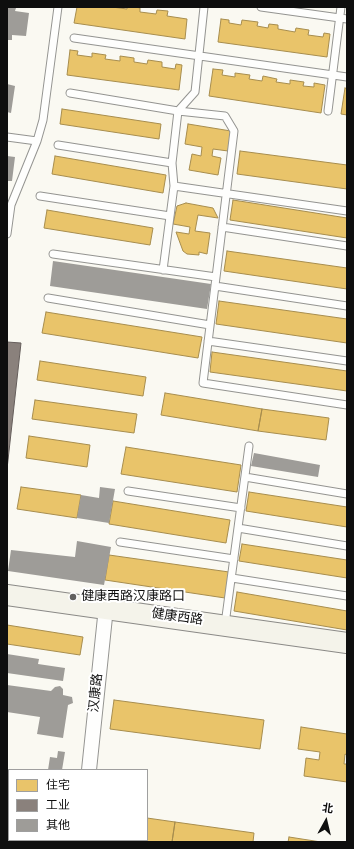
<!DOCTYPE html>
<html>
<head>
<meta charset="utf-8">
<style>
  body { margin:0 }
  #map { position:relative; width:354px; height:849px; overflow:hidden; background:#faf9f2; font-family:Spectral,"Noto Sans SC",serif }
  canvas { display:block }
  .frame { position:absolute; inset:0; border:8px solid #0e0e0e; pointer-events:none }
  .legend { position:absolute; left:8px; top:769px; width:140px; height:72px; box-sizing:border-box; background:#fff; border:1px solid #9f9f9f; margin:0; padding:5px 7px; list-style:none; font-size:12px; color:#0e0e0e }
  .legend li { display:flex; align-items:center; gap:8px; height:20px }
  .legend b { width:20px; border:1px solid #9f9f9f }
  .north { position:absolute; left:306px; top:801px; width:40px; height:40px; -webkit-text-stroke:3px #fff; paint-order:stroke; rotate:8deg; font-size:11px; font-weight:700; line-height:16px; text-align:center; color:#0e0e0e }
  .north::after { content:''; display:block; margin:auto; width:14px; height:18px; background:#0e0e0e; clip-path:polygon(50% 0,100% 100%,50% 72%,0 100%) }
</style>
</head>
<body>
<div id="map">
<canvas width="354" height="849"></canvas>
<div class="frame"></div>
<ul class="legend">
<li><b style="height:11px;background:#e9c46a"></b>住宅</li>
<li><b style="height:11px;background:#8a817c"></b>工业</li>
<li><b style="height:11px;background:#9e9c98"></b>其他</li>
</ul>
<div class="north">北</div>
</div>
<script>
const ctx = document.querySelector('canvas').getContext('2d');
ctx.lineJoin = 'round';
function fill(path, color) { ctx.fillStyle = color; ctx.fill(path, 'evenodd'); }
const toPath = rows => new Path2D(rows.map(r => 'M' + r).join(''));
function trace(path, color, width, dash) { ctx.strokeStyle = color; ctx.lineWidth = width; ctx.lineCap = dash ? 'butt' : 'round'; ctx.setLineDash(dash || []); ctx.stroke(path); }
function write(font, color, halo, rows, align = 'center') {
  ctx.font = font + ' Spectral,"Noto Sans SC",serif'; ctx.lineWidth = 4; ctx.setLineDash([]); ctx.textBaseline = 'middle'; ctx.strokeStyle = halo; ctx.fillStyle = color; for (const [text, x, y, turn = 0] of rows) {
    ctx.save(); ctx.translate(x, y); ctx.rotate((+turn || 0) * Math.PI / 180); ctx.textAlign = isNaN(turn) ? turn : align; if (halo) ctx.strokeText(text, 0, 0); ctx.fillText(text, 0, 0); ctx.restore();
  }
}
const homes = toPath([
  [77,7,112,7,127,9,127,7,136,7,140,8,140,12,156,14,157,10,168,11,167,16,187,19,185,39,74,23,77,7],
  [221,19,229,20,229,23,241,25,242,20,258,22,257,26,268,28,269,24,278,25,278,29,295,32,296,28,309,30,308,35,323,37,324,33,330,34,327,57,218,42,221,19],
  [70,50,78,51,77,55,92,57,92,53,106,55,105,59,120,61,120,56,134,58,134,62,147,64,148,60,162,62,162,67,175,69,176,64,182,65,179,90,67,75,70,50],
  [213,69,223,70,222,75,235,77,235,73,250,75,249,79,262,81,263,76,277,79,276,82,290,84,290,80,304,82,303,86,314,87,314,83,325,85,321,113,209,96,213,69],
  [345,88,347,89,347,115,341,114,345,88],
  [62,109,161,124,159,139,60,124,62,109],
  [188,124,231,131,228,151,213,149,212,156,221,158,218,175,189,170,192,154,201,156,202,147,185,144,188,124],
  [240,151,347,165,347,189,237,174,240,151],
  [55,156,166,175,163,193,52,174,55,156],
  [233,200,347,218,347,238,230,220,233,200],
  [186,203,213,208,218,218,198,215,195,231,210,233,207,254,199,252,199,255,187,254,183,251,176,232,189,234,190,227,173,224,177,206,186,203],
  [47,210,153,228,150,245,44,228,47,210],
  [227,251,347,268,347,289,224,271,227,251],
  [219,301,347,319,347,343,216,324,219,301],
  [46,312,202,337,198,358,42,333,46,312],
  [212,352,347,371,347,391,210,372,212,352],
  [40,361,146,377,143,396,37,380,40,361],
  [165,393,262,409,258,431,161,415,165,393],
  [35,400,137,414,134,433,32,419,35,400],
  [262,409,329,418,326,440,258,431,262,409],
  [29,436,90,445,87,467,26,458,29,436],
  [126,447,241,465,237,492,121,474,126,447],
  [21,487,81,495,77,518,17,509,21,487],
  [249,492,347,507,347,527,246,511,249,492],
  [113,501,230,520,226,543,109,524,113,501],
  [242,544,347,560,347,578,239,561,242,544],
  [109,555,229,572,225,598,105,580,109,555],
  [237,592,347,611,347,630,234,611,237,592],
  [7,625,83,637,80,655,7,644,7,625],
  [114,700,264,720,260,749,110,729,114,700],
  [301,727,347,734,347,755,345,754,344,764,347,764,347,782,304,776,306,758,319,760,320,752,298,749,301,727],
  [147,818,175,822,172,842,145,842,132,840,147,840,147,818],
  [175,822,254,833,253,842,172,842,175,822],
  [289,837,321,842,288,842,289,837]
]);
fill(homes, '#e9c46a');
trace(homes, '#a78d4e', 1);
const industry = toPath([
  [7,342,21,343,7,469,7,342]
]);
fill(industry, '#8a817c');
trace(industry, '#655e5b', 1);
fill(toPath([
  [7,7,16,8,15,11,29,13,26,36,12,35,12,40,7,40],
  [7,84,15,86,11,113,7,112],
  [7,156,15,157,12,181,7,181],
  [53,261,211,284,207,309,50,286],
  [254,453,320,465,318,477,251,466],
  [100,487,115,489,109,523,77,518,81,495,99,498],
  [77,541,111,547,104,585,8,571,11,550,75,557],
  [7,654,39,659,38,664,65,668,63,681,7,673],
  [7,685,51,691,55,687,60,686,63,689,63,695,72,697,73,703,68,705,63,738,37,734,40,717,7,712],
  [58,751,65,752,62,770,48,770,50,757,57,758],
  [7,794,9,794,9,831,7,831]
]), '#9e9c98');
const lane = toPath([
  [261,7,347,19],
  [74,38,347,77],
  [70,93,178,111,225,116,234,131,203,383,347,405],
  [328,111,341,7],
  [7,137,37,141,43,120,58,7],
  [58,145,172,163],
  [174,186,347,211],
  [40,196,170,216],
  [222,227,347,246],
  [7,234,11,205,37,141],
  [53,254,216,277],
  [163,270,174,186,172,163,178,111,195,92,204,7],
  [215,286,347,306],
  [48,298,210,325],
  [208,341,347,361],
  [245,477,347,494],
  [128,491,241,508],
  [238,528,347,546],
  [120,542,234,559],
  [232,578,347,596],
  [225,624,249,446]
]);
const street = toPath([
  [89,770,105,617],
  [82,842,82,840]
]);
const secondary = toPath([
  [7,595,347,643]
]);
trace(lane, '#949491', 9);
trace(street, '#949491', 16);
trace(secondary, '#8b8a87', 22);
trace(lane, '#fefefd', 7);
trace(street, '#fefefd', 14);
trace(secondary, '#f4f3ea', 20);
for (const [x, y, r, color] of [
  [73,597,4,"#61605e"]
]) { const dot = new Path2D(); dot.arc(x, y, r, 0, 2 * Math.PI); ctx.fillStyle = color; ctx.fill(dot); trace(dot, '#fff', 1.5); }
write('13px', '#0e0e0e', '#fff', [
  ["健康西路汉康路口",81,597]
], 'left');
write('13px', '#0e0e0e', '#fff', [
  ["健康西路",177,618,8],
  ["汉康路",97,693,-84]
]);
</script>
</body>
</html>
